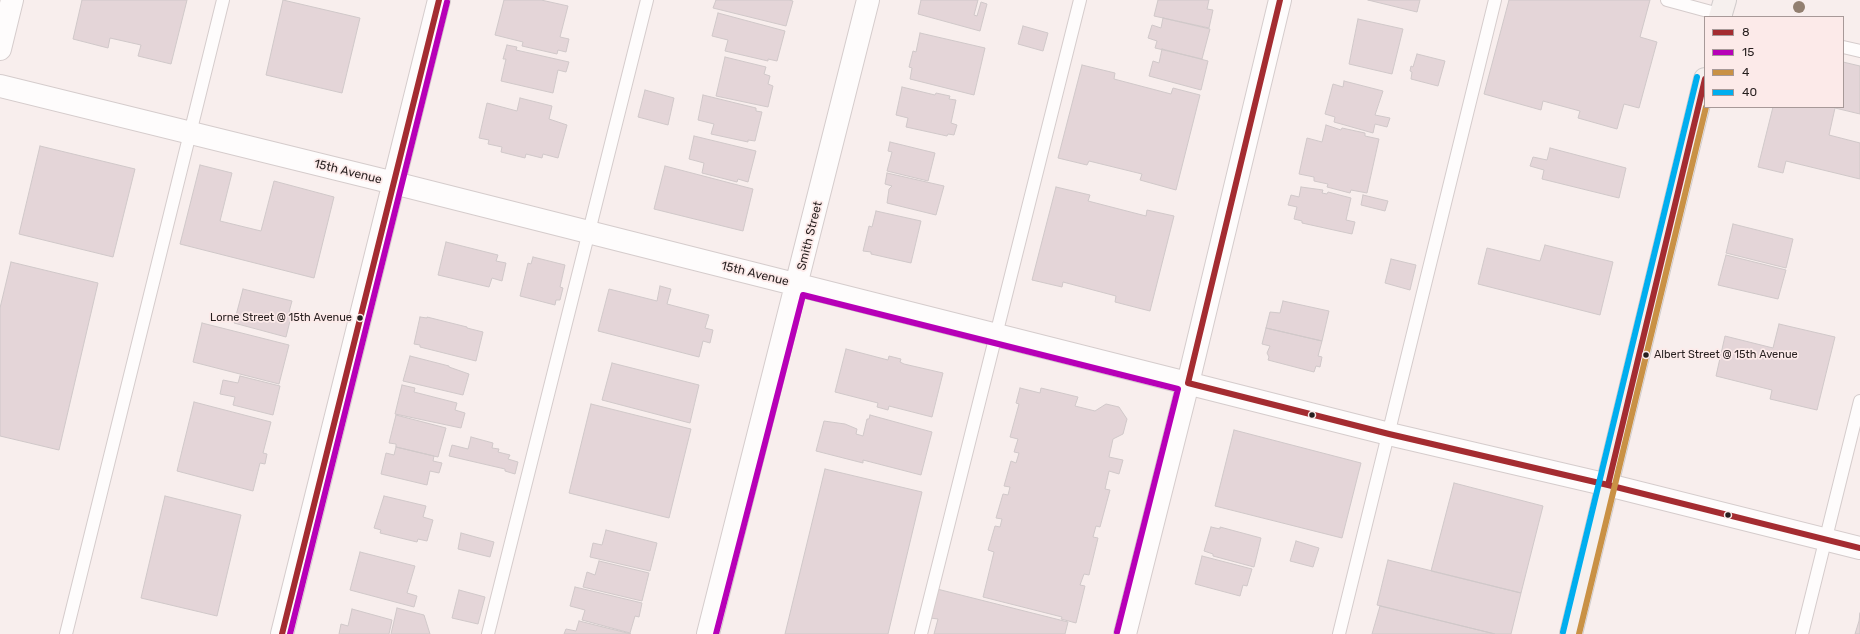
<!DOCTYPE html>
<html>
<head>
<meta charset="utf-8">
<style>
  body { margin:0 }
  #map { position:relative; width:1860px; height:634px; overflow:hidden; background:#f8eeed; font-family:Rubik,sans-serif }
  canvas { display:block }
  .legend { position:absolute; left:1704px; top:16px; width:140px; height:92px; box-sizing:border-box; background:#fceae9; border:1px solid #a79998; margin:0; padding:5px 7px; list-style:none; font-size:12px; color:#271f1f }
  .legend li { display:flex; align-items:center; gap:8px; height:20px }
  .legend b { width:20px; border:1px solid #a79998 }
</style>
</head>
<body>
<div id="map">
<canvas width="1860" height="634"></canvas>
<ul class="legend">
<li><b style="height:5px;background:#a42c31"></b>8</li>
<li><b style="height:5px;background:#b700b7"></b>15</li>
<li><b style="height:5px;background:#c99145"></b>4</li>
<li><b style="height:5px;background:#00aeef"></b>40</li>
</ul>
</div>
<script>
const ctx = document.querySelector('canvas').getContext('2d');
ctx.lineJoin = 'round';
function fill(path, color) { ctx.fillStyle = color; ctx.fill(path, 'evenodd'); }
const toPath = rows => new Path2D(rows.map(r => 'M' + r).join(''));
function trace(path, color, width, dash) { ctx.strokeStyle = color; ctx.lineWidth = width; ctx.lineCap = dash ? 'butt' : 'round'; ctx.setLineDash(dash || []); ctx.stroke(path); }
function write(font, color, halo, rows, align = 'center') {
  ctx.font = font + ' Rubik,sans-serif'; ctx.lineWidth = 3.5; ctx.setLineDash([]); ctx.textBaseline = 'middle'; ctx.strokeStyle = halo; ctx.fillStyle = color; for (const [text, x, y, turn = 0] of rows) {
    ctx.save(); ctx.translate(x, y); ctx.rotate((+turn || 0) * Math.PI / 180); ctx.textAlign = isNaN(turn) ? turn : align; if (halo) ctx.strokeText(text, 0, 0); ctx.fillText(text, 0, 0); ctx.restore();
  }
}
const building = toPath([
  [82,0,187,0,171,64,138,56,141,45,110,38,108,48,73,39,82,0],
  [283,0,360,18,342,93,266,75,283,0],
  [504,0,541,0,568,6,560,37,569,39,566,52,558,50,557,54,522,46,523,42,495,35,504,0],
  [716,0,789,0,793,1,786,26,713,8,716,0],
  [921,0,978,0,974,15,977,16,981,2,987,4,980,31,918,14,921,0],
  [1158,0,1209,0,1207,9,1213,10,1209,28,1154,16,1158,0],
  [1368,0,1420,0,1417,12,1368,0],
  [1509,0,1650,0,1640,37,1657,42,1639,108,1624,104,1617,129,1578,118,1580,111,1543,101,1541,110,1484,94,1509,0],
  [718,13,785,31,777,61,768,59,768,61,725,51,728,40,712,36,718,13],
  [1163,18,1210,29,1202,59,1155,48,1157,41,1148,38,1152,25,1161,28,1163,18],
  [1358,19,1403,29,1392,74,1349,64,1358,19],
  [1023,26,1048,33,1043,51,1018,44,1023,26],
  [920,33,985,48,974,95,910,79,912,68,909,67,913,51,916,52,920,33],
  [507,45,517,47,516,50,569,62,566,72,558,70,553,93,501,81,506,59,503,59,507,45],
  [1162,49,1208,61,1201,90,1149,76,1153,61,1159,63,1162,49],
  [1417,54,1445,61,1438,86,1411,79,1412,72,1410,71,1411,66,1413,67,1417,54],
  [725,57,766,67,764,74,770,76,768,84,773,86,768,107,716,96,725,57],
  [1843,62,1860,66,1860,114,1835,108,1829,135,1860,143,1860,179,1786,161,1783,173,1758,167,1773,107,1843,107,1843,62],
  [1082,65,1115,73,1114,79,1171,94,1173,88,1200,95,1176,190,1140,180,1142,174,1089,161,1087,165,1058,158,1082,65],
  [1344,81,1383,91,1375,115,1390,118,1387,127,1375,124,1373,133,1334,122,1335,117,1325,114,1333,84,1343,87,1344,81],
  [902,87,935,95,936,93,950,96,949,99,956,100,951,123,957,125,954,135,948,134,947,136,906,127,908,118,896,115,902,87],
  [645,90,674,98,668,125,638,117,645,90],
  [703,95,756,108,756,111,762,112,755,141,748,140,748,142,711,134,714,124,698,120,703,95],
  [520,98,552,106,549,119,567,125,558,158,543,154,542,158,526,154,525,158,501,152,502,147,488,144,489,140,479,138,487,103,517,111,520,98],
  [1326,125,1341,130,1342,128,1365,133,1365,136,1379,139,1367,193,1351,190,1350,193,1327,187,1328,184,1314,181,1314,177,1299,174,1307,138,1322,142,1326,125],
  [694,136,756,151,748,182,738,179,737,182,702,173,704,163,689,159,694,136],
  [890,142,935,153,928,181,887,171,892,152,888,151,890,142],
  [40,146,135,169,113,257,19,234,40,146],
  [1550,148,1626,168,1619,198,1542,179,1544,170,1530,166,1533,157,1547,160,1550,148],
  [200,165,232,173,220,221,261,231,274,181,334,197,314,278,180,244,200,165],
  [665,166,753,189,743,231,654,209,665,166],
  [887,173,944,186,936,215,887,203,889,189,892,186,885,184,887,173],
  [1056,187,1090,195,1088,201,1146,216,1147,210,1174,216,1150,311,1115,302,1116,296,1063,282,1062,287,1032,280,1056,187],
  [1301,187,1323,190,1322,193,1327,194,1328,192,1351,198,1346,220,1355,222,1352,234,1302,223,1302,221,1294,219,1297,207,1288,205,1291,195,1299,197,1301,187],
  [1363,195,1388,201,1385,211,1361,205,1363,195],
  [876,211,921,221,911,263,871,254,871,252,863,251,869,226,872,227,876,211],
  [1733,224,1793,239,1786,268,1726,253,1733,224],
  [446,242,498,255,496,261,506,263,502,281,492,278,489,287,438,275,446,242],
  [1545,245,1613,262,1600,315,1478,284,1487,248,1540,261,1545,245],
  [1726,255,1786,270,1778,299,1718,285,1726,255],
  [533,257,565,265,560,287,563,288,560,300,556,300,555,305,520,296,528,263,531,264,533,257],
  [1391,259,1416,265,1410,290,1385,283,1391,259],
  [11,262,98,283,59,450,0,436,0,308,11,262],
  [660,286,671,289,667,304,709,315,705,328,713,330,710,343,703,341,699,357,598,331,609,289,657,301,660,286],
  [243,289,292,301,289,312,292,313,286,337,234,323,243,289],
  [1283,301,1329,311,1322,341,1266,328,1270,312,1280,313,1283,301],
  [420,317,427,318,427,317,467,327,467,328,483,332,476,361,420,347,420,345,414,344,420,317],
  [202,323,289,345,279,384,193,362,202,323],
  [1779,324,1835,337,1817,410,1770,399,1772,390,1716,376,1725,336,1773,348,1779,324],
  [1266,328,1322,341,1318,356,1322,357,1320,367,1316,366,1314,372,1268,360,1269,357,1267,353,1270,346,1262,344,1266,328],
  [846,349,888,360,889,356,901,359,900,362,904,364,943,373,932,417,889,406,888,410,877,407,878,403,835,392,846,349],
  [410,356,449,366,449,367,469,374,463,395,403,381,410,356],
  [612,363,699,385,690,423,602,400,612,363],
  [240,376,280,386,273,415,233,405,235,397,220,394,223,380,238,383,240,376],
  [402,385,415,388,414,392,457,403,455,410,465,413,461,428,395,414,402,385],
  [1020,388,1040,393,1041,388,1078,397,1075,406,1095,411,1106,404,1119,407,1127,419,1123,434,1113,439,1109,457,1123,460,1119,474,1109,471,1105,489,1110,490,1100,527,1096,526,1093,537,1098,538,1089,575,1084,574,1080,585,1085,586,1076,623,1061,619,1062,617,983,597,994,552,988,550,995,526,1000,527,1002,519,996,518,1003,494,1008,495,1010,487,1004,486,1011,461,1016,463,1019,453,1014,452,1018,439,1010,437,1019,404,1016,403,1020,388],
  [194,402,271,422,263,453,267,454,265,464,260,463,253,491,177,471,194,402],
  [591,404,691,429,669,518,569,493,591,404],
  [396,415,446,428,438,457,396,447,396,444,389,443,396,415],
  [870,415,932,432,921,475,863,460,863,463,816,451,824,421,845,424,857,429,856,434,863,436,867,419,869,419,870,415],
  [1234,430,1361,463,1342,538,1215,506,1234,430],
  [471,437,493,443,492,448,499,449,498,452,510,455,508,459,518,462,515,474,505,471,505,469,449,456,452,445,468,449,471,437],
  [396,447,434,456,433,461,442,463,439,473,430,471,427,485,381,474,386,453,394,455,396,447],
  [825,469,922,492,888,634,785,634,825,469],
  [1454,483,1543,506,1521,593,1431,571,1454,483],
  [165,496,241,515,217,616,141,598,165,496],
  [384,496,426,506,423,517,433,520,427,541,418,539,417,542,380,533,381,530,374,528,384,496],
  [1211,527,1220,529,1220,527,1261,538,1254,567,1213,556,1213,554,1204,551,1211,527],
  [606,530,657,543,650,571,590,557,593,543,602,545,606,530],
  [461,533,494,542,490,557,458,549,461,533],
  [1296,541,1319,548,1313,567,1290,561,1296,541],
  [360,552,415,566,407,593,417,596,414,607,350,590,360,552],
  [1202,556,1252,569,1247,586,1243,585,1240,596,1195,584,1202,556],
  [1388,560,1521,593,1511,634,1495,634,1377,605,1388,560],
  [599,561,649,573,642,601,583,587,587,572,595,575,599,561],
  [575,587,642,603,639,617,635,616,630,633,582,620,585,610,570,606,575,587],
  [937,589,1068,622,1065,634,934,634,938,619,930,618,937,589],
  [459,590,485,597,478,624,452,618,459,590],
  [1380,606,1495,634,1372,634,1380,606],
  [397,608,424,615,430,634,391,634,397,608],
  [352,609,392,620,389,634,339,634,341,624,348,626,352,609],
  [1860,613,1860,634,1855,634,1859,621,1860,613],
  [579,621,631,634,564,634,566,629,576,631,579,621]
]);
fill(building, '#e4d5d8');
trace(building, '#d0c8c9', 1);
const service = toPath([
  [1667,0,1726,16],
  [1843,47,1860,51],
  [66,634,223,0],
  [488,634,647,0],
  [921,634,1080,0],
  [1339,634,1495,0],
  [1802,634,1860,401]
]);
const minor = toPath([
  [0,49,12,0],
  [0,86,394,183,1389,434,1608,485,1860,548],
  [282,634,439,0],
  [708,634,868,0],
  [1125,634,1188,383,1280,0]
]);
const primary = toPath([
  [1720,17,1725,0],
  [1571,634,1705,79]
]);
trace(service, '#d5cccc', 14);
trace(minor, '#d5cccc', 24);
trace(primary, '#d1cccc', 24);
trace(service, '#fefcfc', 12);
trace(minor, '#fefcfc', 22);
trace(primary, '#f6f0ee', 22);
trace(toPath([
  [1280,0,1188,383,1389,434,1608,485,1860,548],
  [1608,485,1705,79],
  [282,634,439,0]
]), '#a42c31', 6);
trace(toPath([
  [290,634,447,2],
  [716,634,803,295,1178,389,1117,632]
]), '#b700b7', 6);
trace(toPath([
  [1579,634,1706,107]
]), '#c99145', 6);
trace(toPath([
  [1563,632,1697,77]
]), '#00aeef', 6);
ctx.fillStyle = '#927f70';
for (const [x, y] of [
  [1799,7]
]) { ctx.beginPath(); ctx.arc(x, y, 6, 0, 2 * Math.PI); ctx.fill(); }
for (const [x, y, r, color] of [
  [360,318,3.5,"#271f1f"],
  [1646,355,3.5,"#271f1f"],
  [1312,415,3.5,"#271f1f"],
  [1728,515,3.5,"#271f1f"]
]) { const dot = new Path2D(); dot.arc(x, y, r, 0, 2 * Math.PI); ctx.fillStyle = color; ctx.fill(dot); trace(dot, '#fceae9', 1.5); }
write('11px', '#271f1f', '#fceae9', [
  ["Lorne Street @ 15th Avenue",352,318],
  ["Albert Street @ 15th Avenue",1654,355,"left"]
], 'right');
write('12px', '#271f1f', '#fceae9', [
  ["15th Avenue",348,172,14],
  ["Smith Street",810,236,-76],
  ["15th Avenue",755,274,14]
]);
</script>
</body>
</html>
